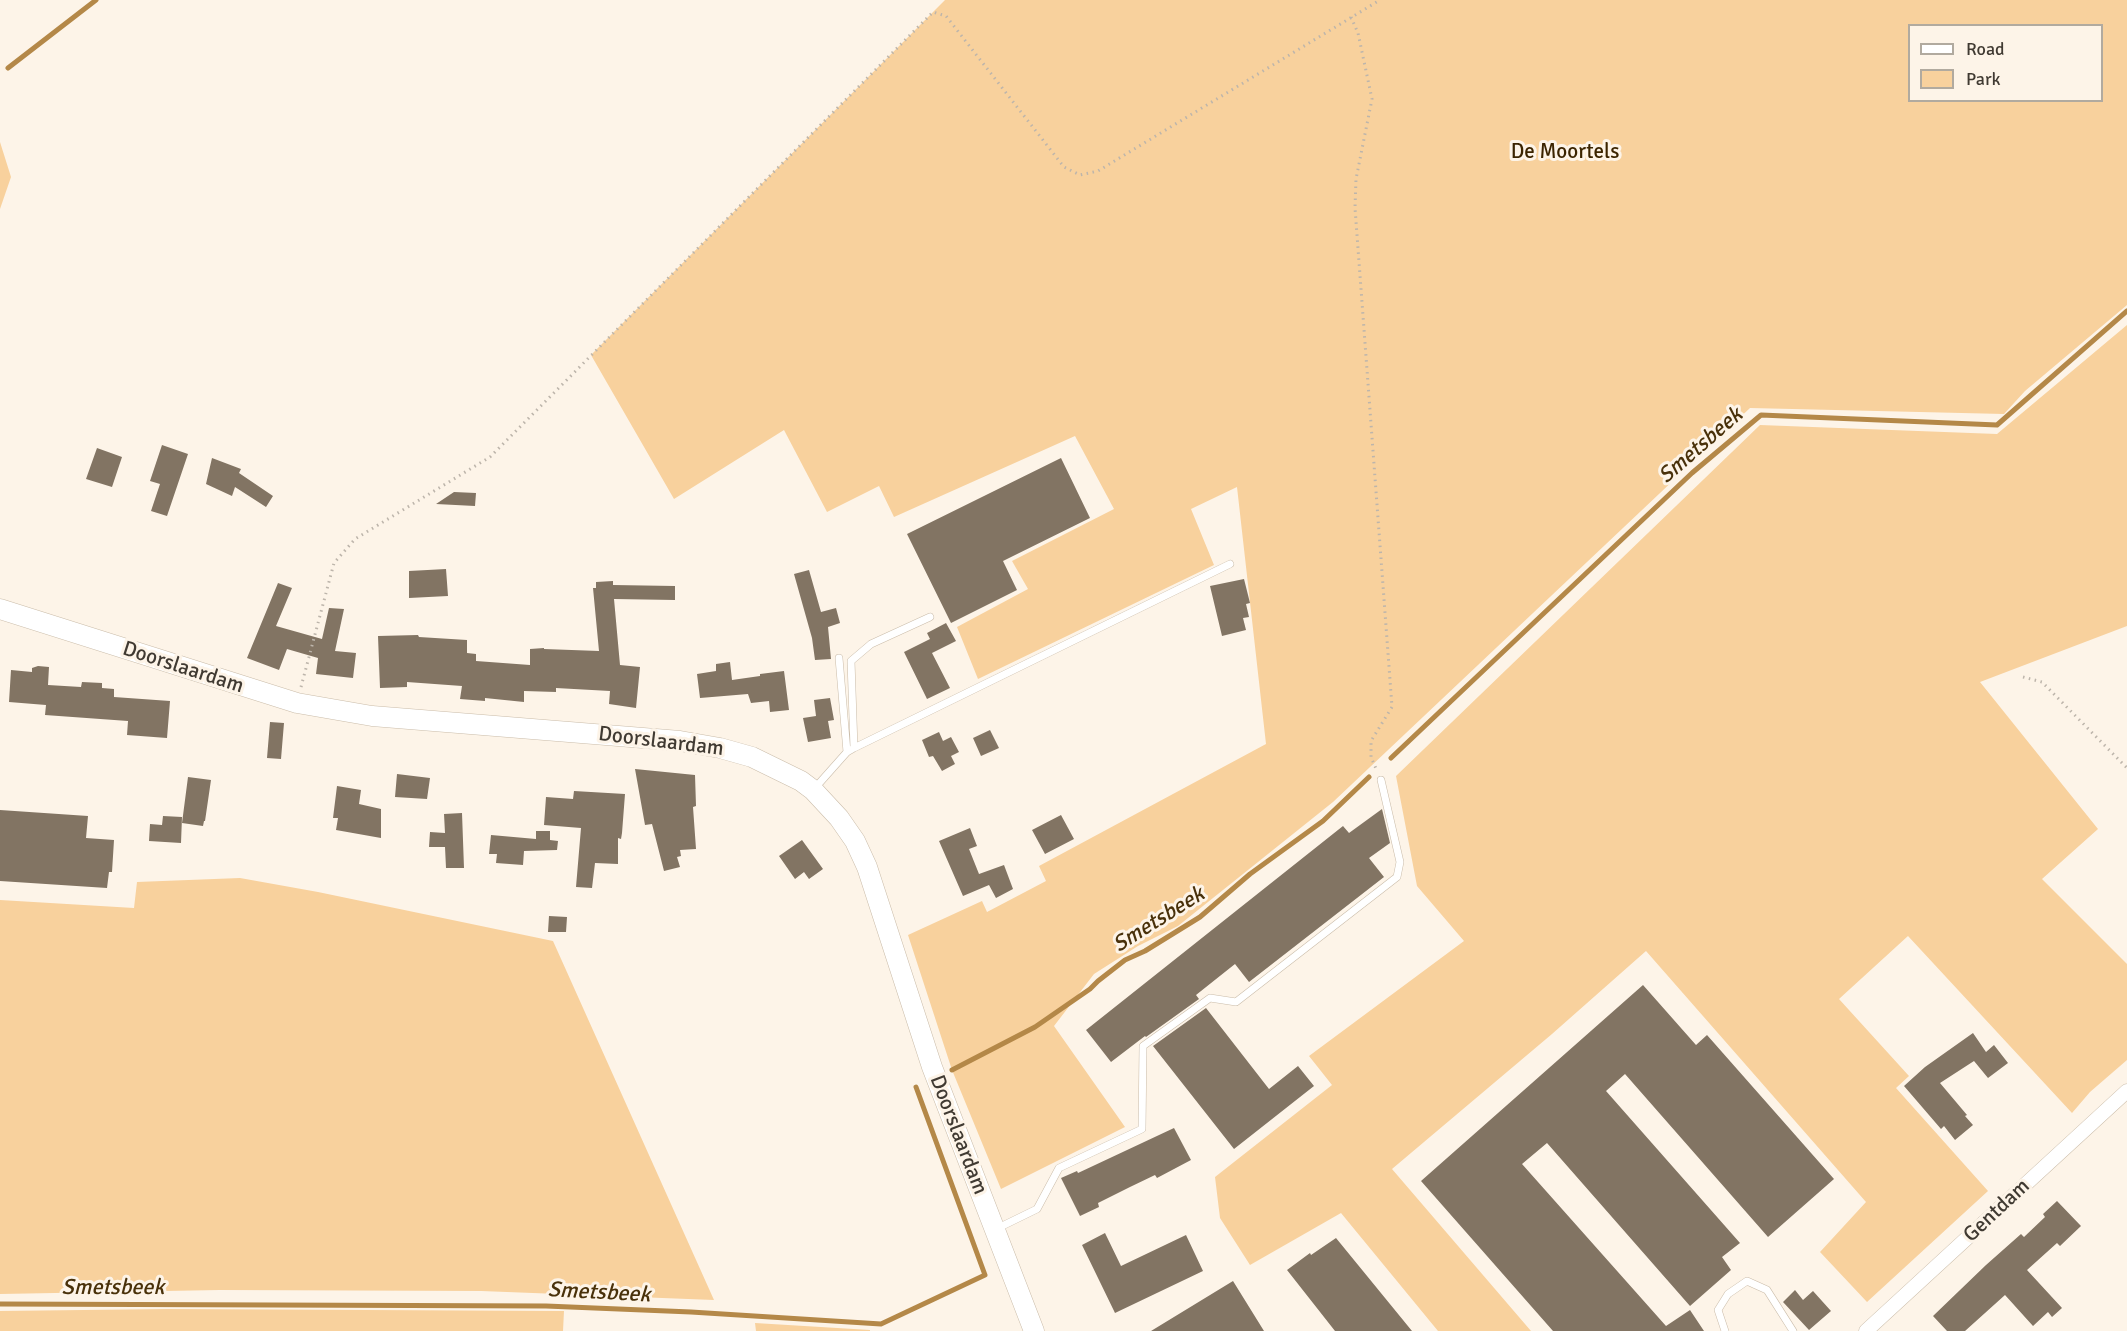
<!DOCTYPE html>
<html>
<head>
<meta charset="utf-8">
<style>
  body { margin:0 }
  #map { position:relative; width:2127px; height:1331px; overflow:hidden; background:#fdf4e8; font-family:Signika,sans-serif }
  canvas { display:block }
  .legend { position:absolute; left:1908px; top:24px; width:195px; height:78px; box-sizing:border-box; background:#fdf4e8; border:2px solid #b1aa9f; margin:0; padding:8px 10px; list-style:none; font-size:18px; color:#403a32 }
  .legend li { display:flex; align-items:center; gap:12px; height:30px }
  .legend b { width:30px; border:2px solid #b1aa9f }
</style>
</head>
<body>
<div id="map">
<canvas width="2127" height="1331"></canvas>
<ul class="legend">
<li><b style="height:8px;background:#fff"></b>Road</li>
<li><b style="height:16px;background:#f8d19d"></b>Park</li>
</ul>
</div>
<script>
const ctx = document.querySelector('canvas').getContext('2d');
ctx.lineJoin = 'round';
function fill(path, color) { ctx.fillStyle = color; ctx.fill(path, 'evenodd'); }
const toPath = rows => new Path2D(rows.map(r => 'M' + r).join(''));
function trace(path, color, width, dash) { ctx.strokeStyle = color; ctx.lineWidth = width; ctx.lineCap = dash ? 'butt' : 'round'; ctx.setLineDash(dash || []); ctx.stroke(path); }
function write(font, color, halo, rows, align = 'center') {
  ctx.font = font + ' Signika,sans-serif'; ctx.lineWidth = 6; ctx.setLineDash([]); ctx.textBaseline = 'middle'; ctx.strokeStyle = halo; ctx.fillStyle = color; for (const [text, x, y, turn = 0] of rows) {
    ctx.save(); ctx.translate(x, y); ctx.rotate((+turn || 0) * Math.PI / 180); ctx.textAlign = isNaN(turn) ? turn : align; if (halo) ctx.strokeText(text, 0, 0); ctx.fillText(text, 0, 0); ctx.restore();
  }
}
fill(toPath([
  [945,0,2127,0,2127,305,2025,391,2004,414,1750,408,1333,802,1178,926,1138,946,1094,974,1054,1026,1125,1127,1001,1189,952,1070,908,935,982,901,987,912,1046,881,1039,866,1266,744,1237,487,1191,509,1214,565,978,679,957,627,1028,589,1012,561,1114,509,1075,436,894,517,879,486,827,512,784,430,674,499,591,355],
  [1910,26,2102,26,2102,100,1910,100],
  [0,142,11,177,0,209],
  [2127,325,2127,626,1980,682,2098,829,2042,879,2127,964,2127,1060,2090,1092,2072,1113,1908,936,1839,999,1909,1076,1896,1088,1988,1191,1867,1302,1820,1252,1866,1202,1646,951,1552,1034,1392,1169,1531,1331,1438,1331,1341,1213,1250,1265,1220,1218,1215,1177,1332,1085,1309,1056,1464,941,1417,886,1396,776,1760,425,1997,434],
  [240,878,318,892,553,941,714,1300,481,1291,220,1290,0,1294,0,900,134,908,137,882],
  [167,1309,564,1311,563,1331,0,1331,0,1311],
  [755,1323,870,1330,870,1331,756,1331]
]), '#f8d19d');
trace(toPath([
  [8,68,96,0],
  [1391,758,1692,473,1761,415,1997,425,2127,311],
  [952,1070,1035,1027,1090,989,1098,981,1125,960,1145,951,1200,917,1250,874,1323,821,1369,777],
  [0,1304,546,1306,691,1312,881,1324,985,1275,916,1087]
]), '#b48848', 5);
fill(toPath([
  [162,445,188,454,167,516,151,511,160,484,150,481],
  [97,448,122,457,112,487,86,479],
  [212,458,241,469,239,473,273,496,266,507,235,487,232,496,206,484],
  [1061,458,1090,518,1003,561,1017,590,951,623,907,534],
  [454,492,476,493,475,506,436,504],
  [446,569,448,596,409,598,409,571],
  [809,570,821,612,836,608,840,623,828,627,831,659,815,660,812,638,794,574],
  [1244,579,1250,603,1246,604,1249,617,1243,618,1246,630,1222,636,1210,586],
  [613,581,613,585,675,586,675,600,614,599,620,665,640,667,636,708,609,704,610,691,556,688,556,692,524,691,524,702,485,698,485,701,460,699,462,686,407,682,407,687,380,688,378,636,418,635,419,637,467,640,467,653,476,654,476,661,530,665,530,649,544,648,544,649,599,651,593,588,596,588,596,582],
  [278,583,292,588,276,626,322,639,329,608,344,609,335,651,356,653,353,678,316,674,318,658,287,649,279,670,247,658],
  [946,623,956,641,932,653,950,688,927,699,904,652,930,639,927,633],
  [730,662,732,680,760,676,760,674,784,671,789,710,770,712,769,701,751,703,748,694,700,698,697,674,716,671,716,664],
  [38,666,49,667,48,685,81,687,82,682,102,683,102,688,114,689,114,697,170,701,167,738,127,735,128,721,45,715,46,705,9,702,11,670,32,672,32,668],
  [830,698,834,720,828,721,831,738,808,742,803,718,816,716,814,700],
  [270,722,284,723,281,759,267,758],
  [990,730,999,748,981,756,973,738],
  [939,732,943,741,951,737,959,752,951,756,955,764,942,771,933,756,929,757,922,740],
  [635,769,695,775,696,806,693,807,696,849,680,850,681,856,677,857,680,867,664,871,652,824,645,825],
  [397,774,430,778,427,799,395,797],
  [188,777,211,780,205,821,204,821,203,826,182,823],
  [337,786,361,790,359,804,381,809,381,838,336,830,338,818,333,818],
  [574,791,625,794,622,833,621,839,618,838,618,864,595,863,592,888,576,887,581,828,544,825,546,797,573,799],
  [1382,809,1390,843,1369,858,1384,877,1249,982,1235,964,1196,995,1199,999,1146,1037,1145,1036,1111,1062,1086,1030,1343,826,1349,833],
  [0,810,88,816,86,838,114,840,112,872,109,872,107,888,0,881],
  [462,813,464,868,446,868,445,847,429,847,430,832,445,833,444,814],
  [1061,815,1074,839,1045,854,1032,830],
  [163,816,182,817,181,843,149,841,150,824,162,825],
  [970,828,977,846,969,849,979,874,1004,865,1013,889,996,898,989,885,963,896,939,841],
  [536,831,550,831,550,840,558,841,557,850,524,851,523,865,496,863,497,854,489,854,491,835,536,839],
  [802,840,823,869,809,879,804,872,795,879,779,856],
  [549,916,567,917,566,932,548,932],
  [1643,985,1696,1045,1707,1035,1834,1179,1768,1237,1625,1074,1606,1091,1740,1243,1722,1257,1731,1270,1690,1306,1547,1143,1522,1164,1666,1326,1690,1310,1704,1331,1553,1331,1421,1181],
  [1206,1008,1269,1089,1298,1066,1314,1086,1234,1149,1153,1046],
  [1973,1033,1986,1052,1994,1045,2008,1063,1988,1078,1974,1061,1940,1083,1967,1115,1965,1116,1973,1125,1955,1140,1944,1126,1941,1129,1904,1086,1925,1067],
  [1174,1128,1191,1160,1157,1178,1155,1175,1130,1187,1098,1203,1099,1207,1080,1216,1061,1178,1077,1171,1078,1173],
  [2057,1201,2081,1226,2060,1246,2057,1243,2027,1270,2062,1308,2052,1317,2048,1312,2033,1326,2005,1295,1965,1331,1947,1331,1933,1316,1986,1265,2021,1234,2024,1237,2045,1217,2043,1214],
  [1105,1233,1121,1266,1186,1235,1203,1271,1115,1313,1082,1245],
  [1336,1238,1412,1331,1335,1331,1287,1270,1310,1253,1311,1255],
  [1233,1281,1264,1331,1151,1331],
  [1795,1290,1803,1300,1813,1291,1831,1311,1809,1330,1783,1302]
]), '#827463');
const lane = toPath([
  [839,658,847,752],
  [854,748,851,661,871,644,930,617],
  [815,788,847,752,854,748,1230,564],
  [996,1229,1037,1209,1059,1168,1142,1129,1143,1046,1210,998,1236,1002,1397,877,1400,862,1381,780],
  [1725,1331,1718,1310,1728,1294,1747,1281,1767,1290,1793,1331]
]);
const street = toPath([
  [1866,1331,2127,1091]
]);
const secondary = toPath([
  [0,609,297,703,372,716,680,741,720,748,752,757,801,781,813,790,839,818,855,841,867,867,932,1067,1034,1331]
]);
trace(lane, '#cabca9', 8);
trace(street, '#cabca9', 15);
trace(secondary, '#cabca9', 21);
trace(toPath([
  [1351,17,1358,33,1372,99,1356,179,1355,208,1392,707,1371,741,1371,757,1377,771],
  [2023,677,2042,682,2127,768],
  [301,687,334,563,355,539,490,457,933,12,946,16,1064,167,1080,175,1098,171,1380,0]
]), '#bdb5ab', 3, [1.5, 4.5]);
trace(lane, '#fff', 7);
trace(street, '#fff', 14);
trace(secondary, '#fff', 20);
write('21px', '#3b2400', '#fdf4e8', [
  ["De Moortels",1565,152]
]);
write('21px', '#403a32', '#fdf4e8', [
  ["Doorslaardam",183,668,18],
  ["Doorslaardam",661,742,7],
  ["Doorslaardam",958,1135,69],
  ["Gentdam",1997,1211,-43]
]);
write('italic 22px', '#49310a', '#fdf4e8', [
  ["Smetsbeek",1701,446,-41],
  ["Smetsbeek",1159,920,-32],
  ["Smetsbeek",113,1288],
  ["Smetsbeek",599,1293,3]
]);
</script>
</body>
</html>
